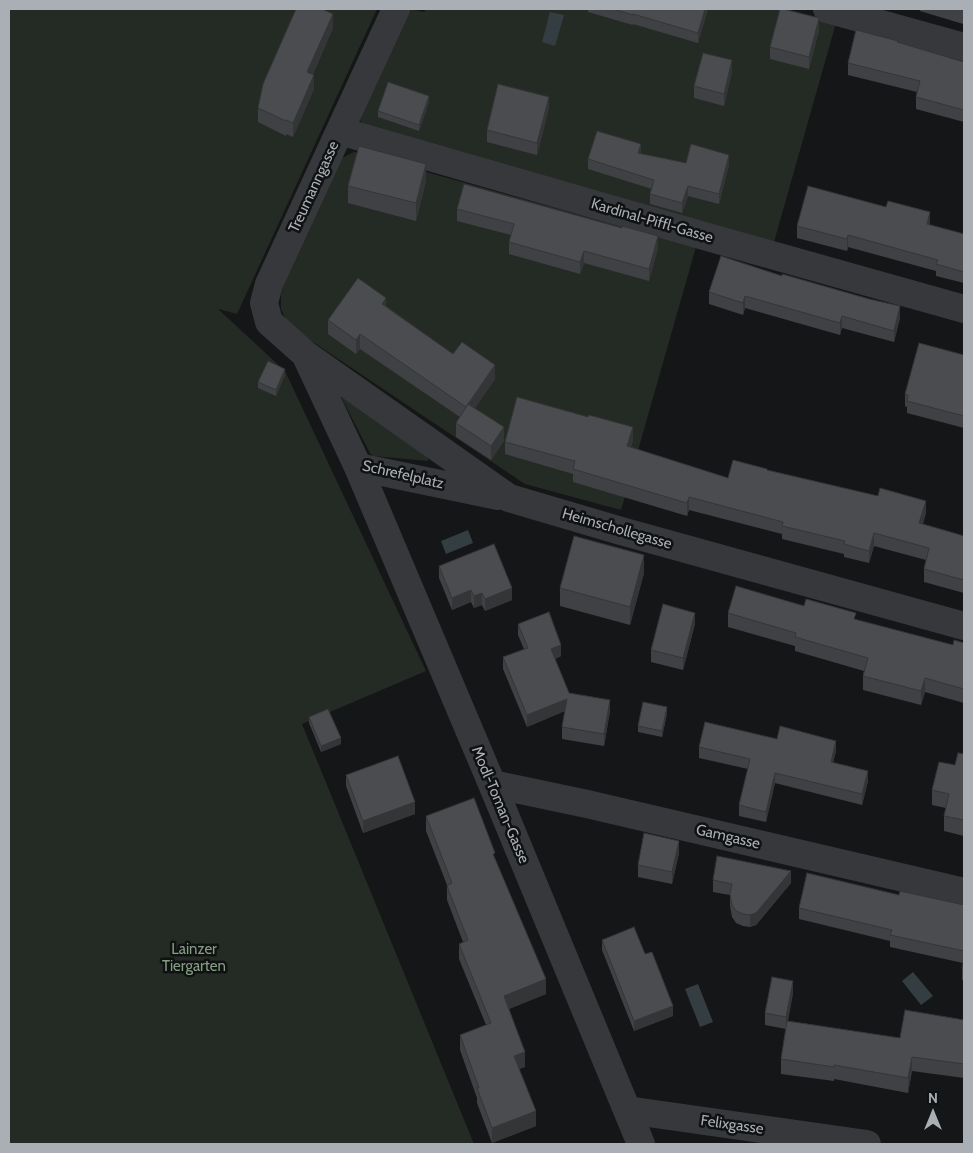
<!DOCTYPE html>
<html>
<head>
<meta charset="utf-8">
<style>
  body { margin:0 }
  #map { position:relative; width:973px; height:1153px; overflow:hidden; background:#151617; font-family:Cabin,sans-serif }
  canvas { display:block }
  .frame { position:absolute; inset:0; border:10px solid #a9afb5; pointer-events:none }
  .north { position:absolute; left:908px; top:1088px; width:50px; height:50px; -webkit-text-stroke:4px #101112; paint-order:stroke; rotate:0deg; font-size:14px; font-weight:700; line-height:20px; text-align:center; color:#a9afb5 }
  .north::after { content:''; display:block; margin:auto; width:18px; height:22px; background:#a9afb5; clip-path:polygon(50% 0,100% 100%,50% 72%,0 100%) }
</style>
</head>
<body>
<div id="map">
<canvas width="973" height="1153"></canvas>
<div class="frame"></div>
<div class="north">N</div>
</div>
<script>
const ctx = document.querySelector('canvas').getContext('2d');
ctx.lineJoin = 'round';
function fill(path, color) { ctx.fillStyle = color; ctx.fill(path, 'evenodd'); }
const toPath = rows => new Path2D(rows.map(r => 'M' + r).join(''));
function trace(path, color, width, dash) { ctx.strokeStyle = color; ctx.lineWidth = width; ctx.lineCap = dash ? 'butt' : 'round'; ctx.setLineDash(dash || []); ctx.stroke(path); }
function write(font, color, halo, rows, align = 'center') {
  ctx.font = font + ' Cabin,sans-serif'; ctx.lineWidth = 5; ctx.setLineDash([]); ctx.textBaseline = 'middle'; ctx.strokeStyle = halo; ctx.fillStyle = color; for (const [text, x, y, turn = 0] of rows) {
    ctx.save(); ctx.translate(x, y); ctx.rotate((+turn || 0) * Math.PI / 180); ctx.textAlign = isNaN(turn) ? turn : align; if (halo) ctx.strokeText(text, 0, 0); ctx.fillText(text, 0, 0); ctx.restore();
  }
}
fill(toPath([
  [9,9,377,9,237,314,218,309,285,371,426,671,302,724,474,1144,9,1144],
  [409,9,424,12,426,9,786,9,836,23,774,242,361,125,360,115],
  [354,152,696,247,621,510,525,484,295,330,287,322,281,309,281,293,284,283,340,159],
  [344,396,428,457,428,461,373,456,370,453,342,399]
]), '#242b24');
fill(toPath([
  [550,12,564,15,555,46,542,42],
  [468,530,473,543,446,554,441,541],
  [913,972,933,996,921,1005,902,981],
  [698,984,713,1022,700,1027,685,989]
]), '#343e42');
trace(toPath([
  [396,9,269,284,264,303,269,322,306,355,509,498,621,531,964,626],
  [827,9,964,47],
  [340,131,704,236,964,309],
  [306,356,358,467,492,784,641,1144],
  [358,467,498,496],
  [492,784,587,804,964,892],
  [627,1110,867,1144]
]), '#37383b', 28);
fill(toPath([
  [588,9,708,9,698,43,633,24,633,25,588,12],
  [918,9,964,9,963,24,920,11,920,9],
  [333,28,313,74,314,89,293,137,286,134,286,136,258,122,258,108],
  [819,30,809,69,770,59,770,47],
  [898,42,964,62,964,122,916,109,916,97,917,92,848,75,848,63],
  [732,72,724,106,694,98,694,86],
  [429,102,419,131,378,117,378,111],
  [549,108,537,155,487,142,487,130],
  [641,154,686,163,729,165,719,204,688,196,682,213,650,204,650,194,652,189,588,169,588,159],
  [426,181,416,221,348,203,348,186],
  [457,209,658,248,649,281,584,263,580,274,509,254,509,242,511,235,457,221],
  [930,225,964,234,964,283,936,276,936,271,848,247,847,251,797,238,797,226],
  [721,256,900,318,894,342,842,328,840,335,745,308,743,315,709,304,709,292],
  [386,306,453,354,495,379,475,408,504,441,491,460,456,437,456,423,460,417,360,349,356,354,328,334,328,320],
  [964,355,964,428,907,413,907,407,905,406,905,394],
  [285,375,276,396,258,388,258,382],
  [633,440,631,447,728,478,767,470,926,513,923,524,964,536,964,593,924,582,924,569,926,560,874,546,869,563,844,557,844,554,782,539,782,534,689,510,687,516,573,482,573,474,505,454,505,442],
  [439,566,512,600,485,611,482,605,474,608,471,602,452,610,439,578],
  [644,573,630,625,560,606,560,588],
  [804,606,953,645,964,643,964,703,925,692,921,705,863,690,863,676,864,671,795,651,795,646,728,627,728,613],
  [518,624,561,656,555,659,569,693,610,711,604,746,562,739,562,727,565,711,527,727,503,669,503,657,524,649,518,635],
  [695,624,683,670,651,662,651,650],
  [667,714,662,737,638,732,638,726],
  [309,717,341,744,321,752,309,723],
  [777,739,836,751,833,762,868,781,862,805,775,783,766,822,739,816,739,805,748,769,699,758,699,747],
  [964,754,964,836,944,831,944,816,946,808,932,805,932,790,955,765],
  [346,775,415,814,363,833,346,786],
  [426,816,495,860,546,994,509,1009,525,1067,519,1069,536,1126,492,1143,477,1103,477,1098,460,1050,460,1035,486,1025,459,959,459,944,463,942,447,900,447,885,426,831],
  [679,853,672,884,638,877,638,865],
  [713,880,791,883,756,925,750,927,743,926,736,923,732,917,730,906,730,895,713,892],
  [899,895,964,905,964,980,962,980,962,968,963,963,890,947,890,941,799,919,799,908],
  [602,940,645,954,673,1016,634,1031,602,950],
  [793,993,788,1021,900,1038,954,1018,964,1020,964,1078,912,1071,908,1093,834,1079,834,1081,781,1074,781,1059,786,1029,765,1025,765,1013]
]), '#404144');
fill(toPath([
  [705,9,708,9,698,43,698,33],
  [963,9,964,9,964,19,963,24],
  [333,14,333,28,307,86,307,72],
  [819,18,819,30,809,69,809,57],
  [732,60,732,72,724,106,724,94],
  [314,75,314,89,293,137,293,123],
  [429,96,429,102,419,131,419,125],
  [549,97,549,108,537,155,537,143],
  [641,144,641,155,638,153],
  [729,155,729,165,719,204,719,194],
  [426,164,426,181,416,221,416,203],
  [688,186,688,196,682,213,682,203],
  [930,212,930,224,927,236,927,224],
  [848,235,848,247,847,251,847,239],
  [658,236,658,248,649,281,649,269],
  [584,251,584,263,580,274,580,262],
  [745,296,745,308,743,315,743,303],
  [386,298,386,313,382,304],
  [900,306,900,318,894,342,894,331],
  [842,316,842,328,840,335,840,323],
  [360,334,360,349,356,354,356,340],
  [495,365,495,379,466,421,466,407],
  [285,369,285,375,276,396,276,390],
  [504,427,504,441,491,460,491,446],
  [633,427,633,440,627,459,627,446],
  [689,497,689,510,687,516,687,503],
  [926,501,926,513,919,536,919,523],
  [874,533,874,546,869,563,869,551],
  [644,555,644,573,630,625,630,607],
  [512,588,512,600,485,611,485,599],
  [471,590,471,602,452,610,452,598],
  [482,593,482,605,474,608,474,596],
  [695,613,695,624,683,670,683,658],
  [561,645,561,656,551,661,551,649],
  [925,678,925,692,921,705,921,691],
  [567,699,567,710,527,727,527,715],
  [610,700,610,711,604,746,604,734],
  [667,707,667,714,662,737,662,731],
  [341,738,341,744,321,752,321,746],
  [836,741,836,751,831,773,831,762],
  [868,771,868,781,862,805,862,794],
  [775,773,775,783,766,822,766,812],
  [415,802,415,814,363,833,363,821],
  [679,841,679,853,672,884,672,872],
  [791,871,791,883,756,925,750,927,750,915],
  [546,979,546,994,504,1011,504,996],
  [793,981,793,993,786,1029,786,1017],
  [673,1006,673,1016,634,1031,634,1021],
  [525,1052,525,1067,514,1071,514,1056],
  [912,1057,912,1071,908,1093,908,1078],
  [536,1111,536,1126,492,1143,492,1128]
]), '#343537');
const building = toPath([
  [296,9,322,9,333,14,307,72,314,75,293,123,286,120,286,121,258,108,263,84,296,9],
  [613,9,705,9,698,33,633,14,633,15,613,9],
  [780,9,783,9,819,18,809,57,770,47,780,9],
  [856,30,898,41,897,42,964,62,964,110,916,97,920,81,848,63,856,30],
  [703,53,732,60,724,94,694,86,703,53],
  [388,82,429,96,419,125,378,111,388,82],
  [498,84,549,97,537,143,487,130,498,84],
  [597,131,641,144,638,153,686,163,691,144,729,155,719,194,688,186,682,203,650,194,654,180,588,159,597,131],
  [359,146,426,164,416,203,348,186,359,146],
  [464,184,622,228,622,226,658,236,649,269,584,251,580,262,509,242,514,224,457,209,464,184],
  [808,186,886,207,888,201,930,212,927,224,964,234,964,272,936,264,938,260,848,235,847,239,797,226,808,186],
  [721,256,782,276,782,274,869,299,900,306,894,331,842,316,840,323,745,296,743,303,709,292,721,256],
  [358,278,386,298,382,304,453,354,462,342,495,365,466,407,360,334,356,340,328,320,358,278],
  [919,343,964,355,964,416,907,401,908,395,905,394,919,343],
  [268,361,285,369,276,390,258,382,268,361],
  [517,397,588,417,589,415,633,427,627,446,728,478,733,460,767,469,767,470,878,496,880,488,926,501,919,523,964,536,964,580,924,569,929,548,874,533,869,551,844,544,845,541,782,526,783,522,689,497,687,503,573,469,575,461,505,442,517,397],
  [468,404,504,427,491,446,456,423,468,404],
  [574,536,644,555,630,607,560,588,574,536],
  [494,544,512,588,485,599,482,593,474,596,471,590,452,598,439,566,494,544],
  [736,586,804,606,806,599,856,613,854,619,953,645,954,640,964,643,964,689,925,678,921,691,863,676,868,658,795,637,796,633,728,613,736,586],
  [663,604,695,613,683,658,651,650,663,604],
  [549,612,561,645,551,649,569,693,610,700,604,734,562,727,567,699,527,715,503,657,528,648,518,624,549,612],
  [643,702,667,707,662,731,638,726,643,702],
  [328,709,341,738,321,746,309,717,328,709],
  [705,722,777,739,780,726,836,741,831,762,868,771,862,794,775,773,766,812,739,805,750,759,699,747,705,722],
  [958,753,964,754,964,820,944,816,949,794,932,790,939,762,955,765,958,753],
  [398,756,415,802,363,821,346,775,398,756],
  [474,798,495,853,493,854,546,979,504,996,525,1052,514,1056,536,1111,492,1128,477,1088,479,1088,460,1035,491,1023,459,944,468,940,447,886,452,883,426,816,474,798],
  [644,833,679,841,672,872,638,865,644,833],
  [717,856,791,871,756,913,750,915,743,914,736,911,732,905,730,894,732,884,713,880,717,856],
  [807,873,899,895,900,891,964,905,964,951,890,935,892,930,799,908,807,873],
  [634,927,645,954,652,952,673,1006,634,1021,602,940,634,927],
  [964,959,964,969,962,968,964,959],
  [772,977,793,981,786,1017,765,1013,772,977],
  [905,1010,964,1020,964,1064,912,1057,908,1078,834,1065,834,1067,781,1059,787,1021,900,1038,905,1010]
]);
fill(building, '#4a4c4f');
trace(building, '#343537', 1);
write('15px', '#a9afb5', '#101112', [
  ["Treumanngasse",314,187,-65],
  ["Kardinal-Piffl-Gasse",652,221,16],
  ["Schrefelplatz",403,475,13],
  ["Heimschollegasse",617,529,16],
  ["Modl-Toman-Gasse",500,805,67],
  ["Gamgasse",728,837,13],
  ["Felixgasse",732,1125,8]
]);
write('15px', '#859e82', '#101112', [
  ["Lainzer",194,950],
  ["Tiergarten",194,967]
]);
</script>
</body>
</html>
